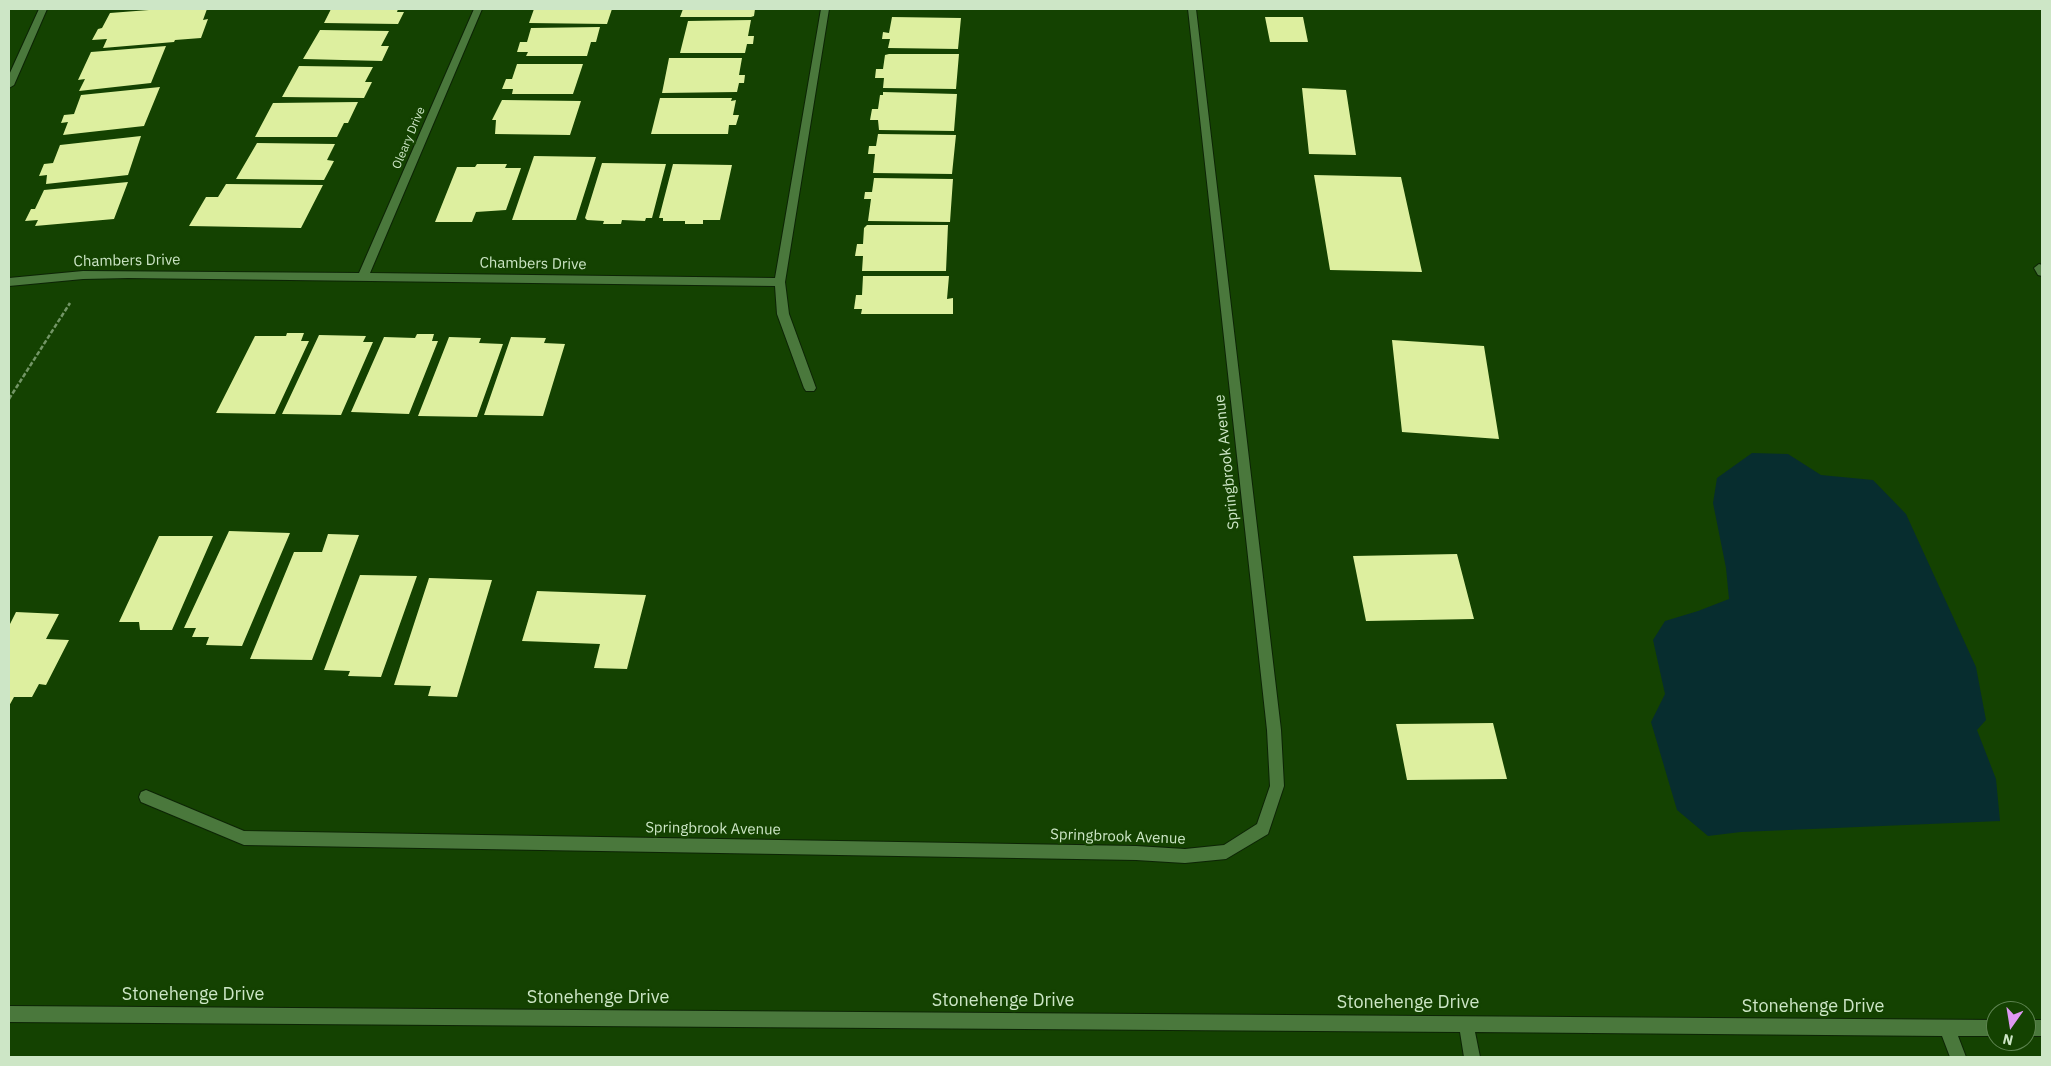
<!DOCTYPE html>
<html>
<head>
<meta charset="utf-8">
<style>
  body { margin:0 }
  #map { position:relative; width:2051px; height:1066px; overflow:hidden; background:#144201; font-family:"IBM Plex Sans",sans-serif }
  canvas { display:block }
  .frame { position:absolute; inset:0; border:10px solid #cde6c6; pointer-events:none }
  .north { position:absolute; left:1986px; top:1001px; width:50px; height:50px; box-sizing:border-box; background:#144201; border:1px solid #5e8450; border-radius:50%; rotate:193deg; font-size:14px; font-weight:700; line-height:20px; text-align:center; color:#cde6c6 }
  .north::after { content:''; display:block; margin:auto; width:18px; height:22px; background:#de98f2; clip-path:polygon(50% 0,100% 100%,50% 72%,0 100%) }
</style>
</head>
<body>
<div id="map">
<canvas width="2051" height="1066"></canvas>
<div class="frame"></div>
<div class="north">N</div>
</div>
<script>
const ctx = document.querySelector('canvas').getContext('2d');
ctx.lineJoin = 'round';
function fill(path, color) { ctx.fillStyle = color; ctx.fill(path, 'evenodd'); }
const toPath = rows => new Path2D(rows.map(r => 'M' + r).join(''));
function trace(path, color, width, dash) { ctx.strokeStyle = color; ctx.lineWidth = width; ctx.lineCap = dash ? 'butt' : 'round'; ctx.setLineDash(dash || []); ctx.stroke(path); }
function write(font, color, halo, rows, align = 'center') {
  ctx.font = font + ' "IBM Plex Sans",sans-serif'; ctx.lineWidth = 5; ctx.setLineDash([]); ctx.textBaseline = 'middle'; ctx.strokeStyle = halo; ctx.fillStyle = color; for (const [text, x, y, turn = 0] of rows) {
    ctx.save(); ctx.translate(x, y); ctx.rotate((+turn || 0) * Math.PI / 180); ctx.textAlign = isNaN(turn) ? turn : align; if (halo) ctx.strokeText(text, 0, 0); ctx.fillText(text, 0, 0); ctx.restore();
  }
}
fill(toPath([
  [1752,453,1788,454,1821,475,1873,480,1906,514,1976,667,1986,720,1977,730,1996,779,2000,821,1741,832,1708,836,1677,810,1651,722,1665,694,1653,640,1665,621,1698,611,1729,599,1726,568,1713,503,1717,478]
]), '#072d2f');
fill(toPath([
  [162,9,207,9,203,20,208,19,201,38,175,40,174,42,103,48,107,39,92,40,98,29,102,28,110,13],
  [331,9,398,9,397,12,404,12,398,24,324,23],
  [534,9,612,9,607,24,529,23],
  [683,9,755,9,754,16,751,17,680,17],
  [892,17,961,18,958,49,888,48,890,39,882,39,883,32,889,33],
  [1265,17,1303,17,1308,42,1270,42],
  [751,20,748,36,754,36,753,44,747,44,745,53,680,53,688,21],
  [600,27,596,42,591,42,587,56,526,56,528,52,517,52,520,42,527,42,531,28],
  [320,30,389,31,381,46,389,46,382,61,303,59],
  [166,46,151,83,79,91,85,79,78,80,91,52],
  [889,54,959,54,956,89,883,88,884,78,875,78,876,69,883,69,885,55],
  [669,58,742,58,739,75,745,75,744,83,739,83,737,92,662,93],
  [517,64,583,64,573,94,512,94,513,89,502,89,506,79,512,79],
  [299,66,373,67,365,82,372,82,364,98,282,97],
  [160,87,144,126,63,135,68,122,61,123,64,115,74,114,81,95],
  [1302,88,1346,90,1356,155,1309,154],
  [883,92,957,94,954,131,879,130,878,120,870,120,872,109,878,109,880,95,883,95],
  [660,98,732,98,731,101,736,100,733,115,739,115,736,125,729,125,728,134,651,134],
  [502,100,581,101,570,135,495,134,496,120,492,120],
  [358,102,348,123,344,123,337,137,255,137,273,103],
  [878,134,956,135,952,174,873,173,875,154,868,154,869,146,876,146],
  [141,136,128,175,46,184,47,175,39,176,44,164,53,163,60,145],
  [257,143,335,144,327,160,334,161,324,180,236,179],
  [534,156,596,157,576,220,512,220],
  [602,163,666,164,652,218,646,218,645,221,622,220,621,224,603,224,604,221,587,220,585,218],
  [477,164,507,164,505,168,521,168,506,210,476,212,472,222,435,222,457,167,475,167],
  [673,164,732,165,720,220,703,220,703,224,685,224,685,221,663,221,663,218,659,218],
  [1314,175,1401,177,1422,272,1330,270],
  [874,178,953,179,950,222,868,221,871,199,864,199,865,192,872,192],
  [128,182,114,219,35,226,38,220,25,221,31,209,35,209,44,190],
  [226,184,323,185,301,228,189,226,206,197,218,197],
  [867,225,948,225,946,271,862,271,863,256,855,256,857,244,863,244,864,228],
  [863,276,949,276,947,299,953,298,953,314,861,314,862,309,854,309,856,295,862,295],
  [287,333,304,333,301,341,309,341,275,414,216,413,255,336,286,336],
  [417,334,434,334,432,341,438,341,409,414,351,412,384,337,415,338],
  [319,335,366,336,363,342,373,342,341,415,282,414],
  [449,337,481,338,479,343,503,344,477,417,418,416],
  [511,337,546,338,544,343,565,344,543,416,484,415],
  [1392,340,1484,346,1499,439,1402,432],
  [229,531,290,533,242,646,206,645,209,637,192,637,196,628,184,628],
  [328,534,359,535,312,660,250,659,294,552,322,552],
  [159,536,213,536,172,630,140,630,139,622,119,622],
  [1457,554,1474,619,1366,621,1353,556],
  [360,575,417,576,381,677,348,676,350,671,324,670],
  [429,578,492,580,457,697,428,696,431,686,394,685],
  [537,591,646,595,627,669,594,668,600,644,522,641],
  [16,612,59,614,46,639,69,640,46,685,39,684,32,697,14,697,9,706,9,626],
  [1493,723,1507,779,1407,780,1396,724]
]), '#ddef9f');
const minor = toPath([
  [39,9,47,9,14,85,9,88,9,75,39,9],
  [474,9,482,9,370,273,775,278,821,9,829,9,785,282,789,314,816,388,814,391,806,391,804,388,777,314,775,286,128,278,83,279,9,286,9,278,83,271,359,273,474,9],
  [1188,9,1196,9,1281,730,1284,786,1268,834,1226,859,1185,863,1136,860,244,845,141,802,139,797,141,792,146,790,244,831,1136,846,1185,849,1224,845,1257,824,1270,786,1267,730,1188,9],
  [2039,264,2042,265,2042,276,2038,275,2034,268,2039,264],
  [9,1006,1996,1020,1996,1036,1958,1036,1966,1057,1950,1057,1942,1036,1475,1032,1480,1057,1464,1057,1460,1032,9,1022,9,1006],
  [2026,1020,2042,1020,2042,1036,2026,1036,2026,1020]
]);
trace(minor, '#0c2405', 2);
trace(toPath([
  [9,399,70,303]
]), '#739666', 2.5, [4.5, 2]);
fill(minor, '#4a783c');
write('12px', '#cde6c6', '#144201', [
  ["Oleary Drive",409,138,-67]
]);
write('15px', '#cde6c6', '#144201', [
  ["Chambers Drive",127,261,-1],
  ["Chambers Drive",533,264,1],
  ["Springbrook Avenue",1227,462,-96],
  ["Springbrook Avenue",713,829,1],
  ["Springbrook Avenue",1118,837,2]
]);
write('18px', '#cde6c6', '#144201', [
  ["Stonehenge Drive",193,995],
  ["Stonehenge Drive",598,998],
  ["Stonehenge Drive",1003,1001],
  ["Stonehenge Drive",1408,1003],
  ["Stonehenge Drive",1813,1007]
]);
</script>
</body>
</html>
